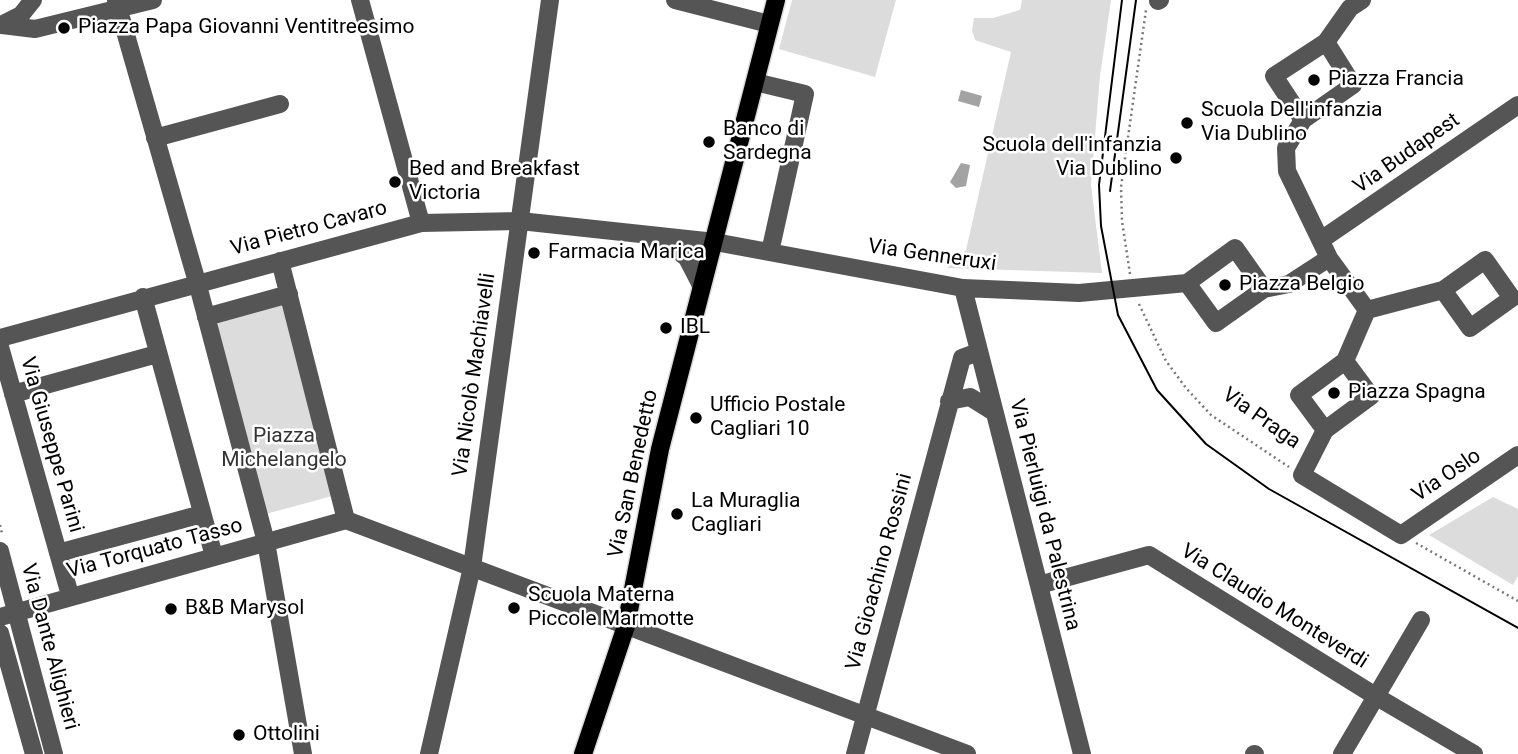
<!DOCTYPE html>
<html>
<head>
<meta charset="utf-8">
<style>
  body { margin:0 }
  canvas { display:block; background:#fff }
</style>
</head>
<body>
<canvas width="1518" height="754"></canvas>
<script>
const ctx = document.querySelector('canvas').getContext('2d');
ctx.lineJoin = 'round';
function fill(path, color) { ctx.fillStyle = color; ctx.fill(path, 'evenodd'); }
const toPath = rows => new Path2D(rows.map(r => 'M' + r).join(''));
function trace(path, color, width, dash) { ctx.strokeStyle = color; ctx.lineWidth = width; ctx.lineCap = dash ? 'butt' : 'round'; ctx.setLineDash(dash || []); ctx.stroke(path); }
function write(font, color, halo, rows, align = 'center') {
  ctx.font = font + ' Roboto,sans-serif'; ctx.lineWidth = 5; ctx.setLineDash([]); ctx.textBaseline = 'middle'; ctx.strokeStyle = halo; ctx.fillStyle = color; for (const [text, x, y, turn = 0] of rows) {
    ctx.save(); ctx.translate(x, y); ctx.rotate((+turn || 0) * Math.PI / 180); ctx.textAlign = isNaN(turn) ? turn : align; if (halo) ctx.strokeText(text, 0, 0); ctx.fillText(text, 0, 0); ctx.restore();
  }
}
fill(toPath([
  [792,0,896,0,875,77,779,49],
  [1022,0,1111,0,1100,76,1091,185,1102,273,947,268,966,250,1011,52,975,40,972,30,974,18,993,18,1020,10],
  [284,301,336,495,262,515,211,320],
  [1493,497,1518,509,1518,576,1513,585,1429,535]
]), '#dcdcdc');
fill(toPath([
  [961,90,982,96,979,107,958,101],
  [961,163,970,165,966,186,956,188,950,182]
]), '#a3a3a3');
const major = toPath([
  [583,754,626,626,660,449,776,0]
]);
trace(major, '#dbdbdb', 21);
trace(toPath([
  [1130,274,1122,221,1121,187,1146,10],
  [1139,304,1166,361,1186,388,1211,415,1289,467],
  [0,525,2,534],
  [1416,543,1518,601]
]), '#777', 2.5, [2, 3.5]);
trace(toPath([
  [116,0,197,282,266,542,303,754],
  [360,0,421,223],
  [675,0,769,24],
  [1158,1,1160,0],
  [1,25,21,15,33,0],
  [2,25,35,29,153,0],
  [1326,42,1353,85,1303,120,1274,76,1326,42,1350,8,1362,0],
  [755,82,805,94,770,252],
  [1303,120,1286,148,1287,171,1329,258,1367,310,1443,290,1485,260,1512,298,1470,328,1443,290],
  [155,138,280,104],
  [1321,240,1518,105],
  [655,244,677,250,687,258,701,285],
  [280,261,346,520],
  [963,288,1082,754],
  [1264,289,1235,248,1187,283,1216,323,1264,289,1289,284,1329,258],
  [143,297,214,556],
  [206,317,289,294],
  [0,338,421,223,520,221,715,242,963,288,1079,293,1187,283],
  [0,347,70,595],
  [1345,361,1371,396,1325,430,1299,395,1345,361,1367,310],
  [13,394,157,354],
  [949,401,970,397,994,412],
  [1325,430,1302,475,1401,535,1518,455],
  [346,520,967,754],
  [0,551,54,754],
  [58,553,202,514],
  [1039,585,1149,555,1377,697,1474,754],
  [0,617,346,520],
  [0,633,34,754],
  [429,754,472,567,550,0],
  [855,754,962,358,978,352],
  [1254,754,1255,754],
  [1342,754,1421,620]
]), '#555', 18);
trace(major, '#000', 18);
trace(toPath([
  [1122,0,1099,185,1101,226,1118,315,1157,390,1206,444,1269,489,1518,628],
  [1110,191,1136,0]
]), '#000', 2);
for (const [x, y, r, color] of [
  [64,28,7,"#000"],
  [1314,80,7,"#000"],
  [1187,123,7,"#000"],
  [709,142,7,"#000"],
  [1176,158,7,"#000"],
  [395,182,7,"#000"],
  [534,253,7,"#000"],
  [1225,285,7,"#000"],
  [666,328,7,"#000"],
  [1334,393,7,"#000"],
  [696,418,7,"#000"],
  [677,514,7,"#000"],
  [514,608,7,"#000"],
  [171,609,7,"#000"],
  [239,735,7,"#000"]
]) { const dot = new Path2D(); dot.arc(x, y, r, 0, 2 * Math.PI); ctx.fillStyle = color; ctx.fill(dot); trace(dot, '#fff', 2.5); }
write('21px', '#000', '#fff', [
  ["Piazza Papa Giovanni Ventitreesimo",78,28],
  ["Piazza Francia",1328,80],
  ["Scuola Dell'infanzia",1201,111],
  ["Via Dublino",1201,135],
  ["Banco di",723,130],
  ["Sardegna",723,154],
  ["Scuola dell'infanzia",1162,146,"right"],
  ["Via Dublino",1162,170,"right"],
  ["Bed and Breakfast",409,170],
  ["Victoria",409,194],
  ["Farmacia Marica",548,253],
  ["Piazza Belgio",1239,285],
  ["IBL",680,328],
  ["Piazza Spagna",1348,393],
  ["Ufficio Postale",710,406],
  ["Cagliari 10",710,430],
  ["La Muraglia",691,502],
  ["Cagliari",691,526],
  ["Scuola Materna",528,596],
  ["Piccole Marmotte",528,620],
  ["B&B Marysol",185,609],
  ["Ottolini",253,735]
], 'left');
write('21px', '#000', '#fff', [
  ["Via Budapest",1407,154,-35],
  ["Via Pietro Cavaro",309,229,-15],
  ["Via Genneruxi",932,256,8],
  ["Via Nicolò Machiavelli",475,375,-82],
  ["Via Praga",1261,419,35],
  ["Via Giuseppe Parini",51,445,74],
  ["Via San Benedetto",634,474,-78],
  ["Via Oslo",1447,476,-34],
  ["Via Pierluigi da Palestrina",1044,515,76],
  ["Via Torquato Tasso",155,549,-15],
  ["Via Gioachino Rossini",880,572,-75],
  ["Via Claudio Monteverdi",1274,607,32],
  ["Via Dante Alighieri",49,647,75]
]);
write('21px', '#333', '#fff', [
  ["Piazza",284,437],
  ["Michelangelo",284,461]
]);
</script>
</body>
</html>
